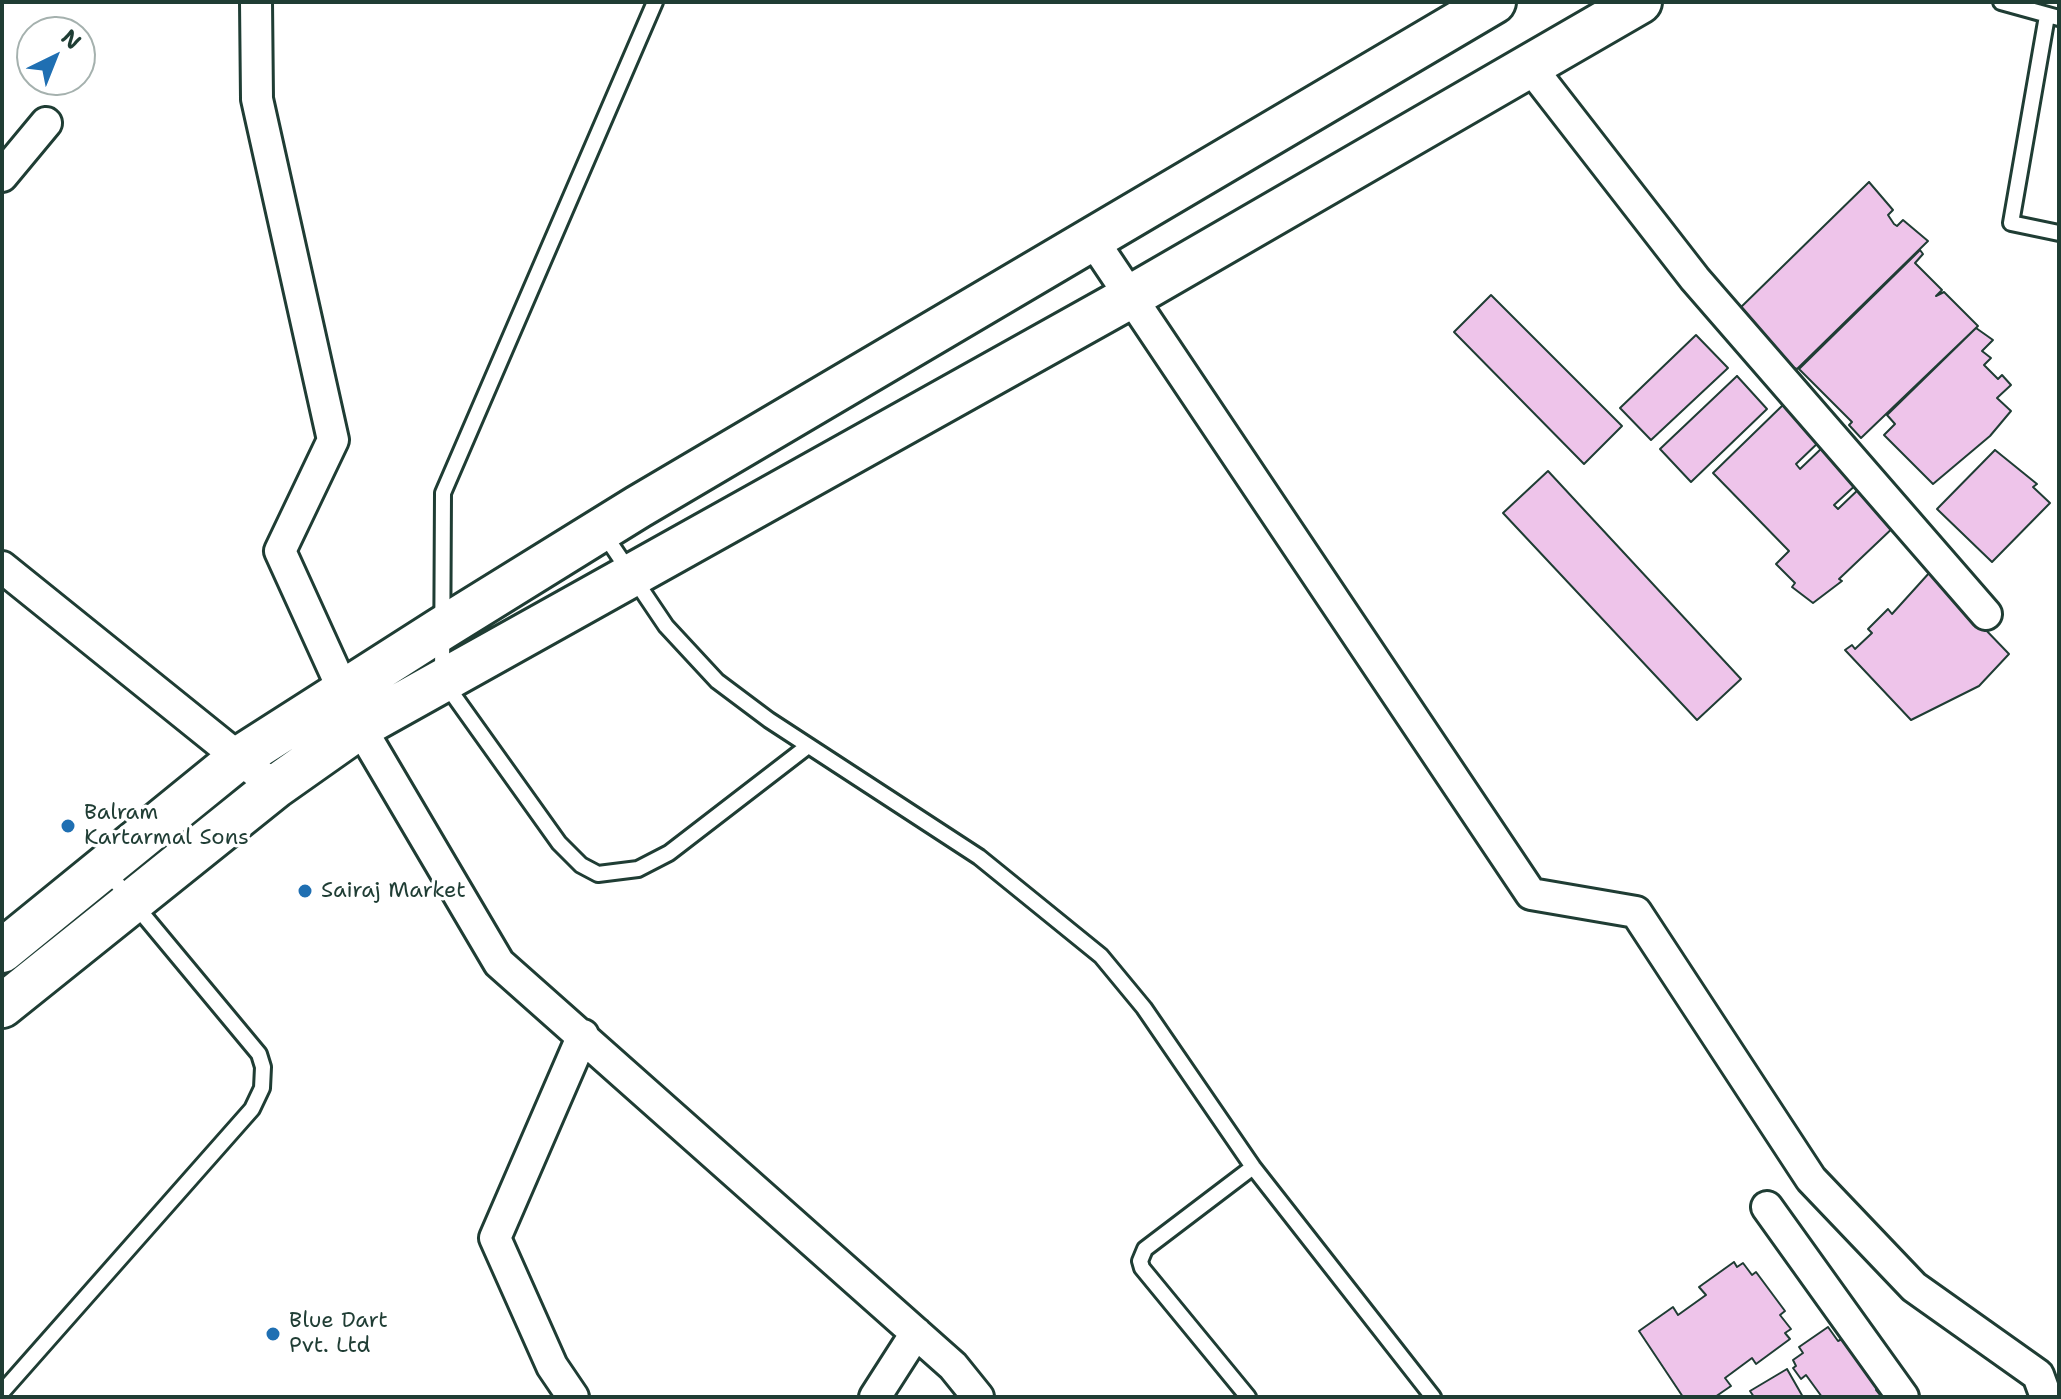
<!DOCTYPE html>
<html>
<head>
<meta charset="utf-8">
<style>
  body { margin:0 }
  #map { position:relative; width:2061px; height:1399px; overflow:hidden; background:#fff; font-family:"Shantell Sans",sans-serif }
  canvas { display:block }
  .frame { position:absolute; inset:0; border:4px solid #1f3d34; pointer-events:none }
  .north { position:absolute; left:16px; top:16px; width:80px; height:80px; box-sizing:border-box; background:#fff; border:2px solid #a5b1ae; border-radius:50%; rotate:43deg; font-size:22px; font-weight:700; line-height:32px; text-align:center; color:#1f3d34 }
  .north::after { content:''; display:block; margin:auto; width:28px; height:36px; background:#1f6fb2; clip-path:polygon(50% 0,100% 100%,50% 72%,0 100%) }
</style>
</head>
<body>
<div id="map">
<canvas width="2061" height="1399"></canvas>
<div class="frame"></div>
<div class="north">N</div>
</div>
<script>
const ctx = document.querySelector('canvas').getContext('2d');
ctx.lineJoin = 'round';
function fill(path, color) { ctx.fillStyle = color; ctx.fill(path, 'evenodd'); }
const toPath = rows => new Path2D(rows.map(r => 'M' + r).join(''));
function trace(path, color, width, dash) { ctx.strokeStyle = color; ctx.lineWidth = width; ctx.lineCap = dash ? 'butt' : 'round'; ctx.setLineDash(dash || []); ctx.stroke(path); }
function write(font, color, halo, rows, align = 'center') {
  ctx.font = font + ' "Shantell Sans",sans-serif'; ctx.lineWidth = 7; ctx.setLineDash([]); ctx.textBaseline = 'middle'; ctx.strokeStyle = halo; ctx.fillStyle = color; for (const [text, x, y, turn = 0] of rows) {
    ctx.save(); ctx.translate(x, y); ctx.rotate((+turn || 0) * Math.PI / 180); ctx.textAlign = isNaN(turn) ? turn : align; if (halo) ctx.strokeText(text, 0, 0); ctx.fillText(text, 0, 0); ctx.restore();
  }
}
const building = toPath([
  [1869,182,1893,210,1888,215,1894,224,1897,226,1903,220,1928,241,1797,369,1794,368,1737,311,1869,182],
  [1920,250,1923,254,1915,263,1942,290,1936,296,1944,292,1978,326,1861,438,1849,425,1852,422,1799,369,1920,250],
  [1491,295,1622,426,1584,464,1454,332,1491,295],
  [1976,328,1993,340,1982,351,1991,358,1984,365,1998,379,2002,375,2011,385,1997,398,2011,411,1990,436,1933,484,1884,435,1895,424,1887,415,1976,328],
  [1696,335,1728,368,1651,440,1620,408,1696,335],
  [1737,376,1767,409,1691,482,1660,449,1737,376],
  [1785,403,1821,440,1796,464,1800,469,1824,446,1859,482,1834,505,1838,509,1862,486,1898,523,1839,579,1842,581,1813,603,1792,587,1795,583,1776,564,1789,551,1713,473,1785,403],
  [1995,450,2037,484,2033,487,2050,503,1992,562,1937,509,1995,450],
  [1548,471,1741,679,1697,720,1503,513,1548,471],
  [1930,572,2009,654,1979,686,1911,720,1845,650,1852,645,1855,649,1872,633,1868,629,1888,609,1892,614,1930,572],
  [1734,1262,1737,1267,1743,1263,1752,1275,1756,1272,1785,1311,1780,1315,1791,1329,1785,1333,1790,1339,1756,1364,1752,1358,1725,1378,1731,1386,1715,1397,1683,1397,1639,1331,1673,1307,1678,1315,1706,1295,1699,1287,1734,1262],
  [1828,1327,1838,1341,1842,1339,1875,1386,1878,1384,1881,1388,1876,1390,1880,1395,1877,1397,1822,1397,1806,1375,1801,1379,1793,1368,1796,1366,1793,1360,1803,1353,1799,1347,1828,1327],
  [1787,1369,1803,1397,1754,1397,1750,1391,1787,1369]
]);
fill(building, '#eec4ea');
trace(building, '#1f3d34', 2);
const lane = toPath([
  [655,2,443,493,442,679,559,843,581,865,598,874,638,869,669,853,808,746],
  [2001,2,2059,18],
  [2047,16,2011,223,2059,233],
  [604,534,666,626,717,681,769,720,979,857,1101,956,1144,1008,1253,1167,1433,1397],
  [2,1392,252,1109,262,1088,263,1067,259,1054,106,870],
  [1248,1397,1142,1268,1140,1261,1145,1249,1253,1167]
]);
const street = toPath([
  [256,2,257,99,333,440,280,551,360,727,499,963,953,1366,978,1397],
  [1528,64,1695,279,1986,614],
  [2,176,46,123],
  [1092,239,1531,894,1636,912,1811,1179,1914,1287,2038,1375,2046,1397],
  [2,567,275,787],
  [1767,1207,1903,1397],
  [573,1397,552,1366,495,1238,583,1035],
  [875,1397,916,1333]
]);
const secondary = toPath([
  [2,951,239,758,441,629,638,507,1494,2],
  [2,1006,275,787,360,727,1130,297,1640,2]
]);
trace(lane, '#1f3d34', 20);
trace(street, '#1f3d34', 36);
trace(secondary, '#1f3d34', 48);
trace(lane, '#fff', 14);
trace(street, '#fff', 30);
trace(secondary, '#fff', 42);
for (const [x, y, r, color] of [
  [68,826,8,"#1f6fb2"],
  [305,891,8,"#1f6fb2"],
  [273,1334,8,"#1f6fb2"]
]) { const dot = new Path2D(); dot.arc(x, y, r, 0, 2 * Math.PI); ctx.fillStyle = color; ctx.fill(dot); trace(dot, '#fff', 3); }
write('22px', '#1f3d34', '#fff', [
  ["Balram",84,813],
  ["Kartarmal Sons",84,838],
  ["Sairaj Market",321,891],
  ["Blue Dart",289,1321],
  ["Pvt. Ltd",289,1346]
], 'left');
</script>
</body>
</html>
